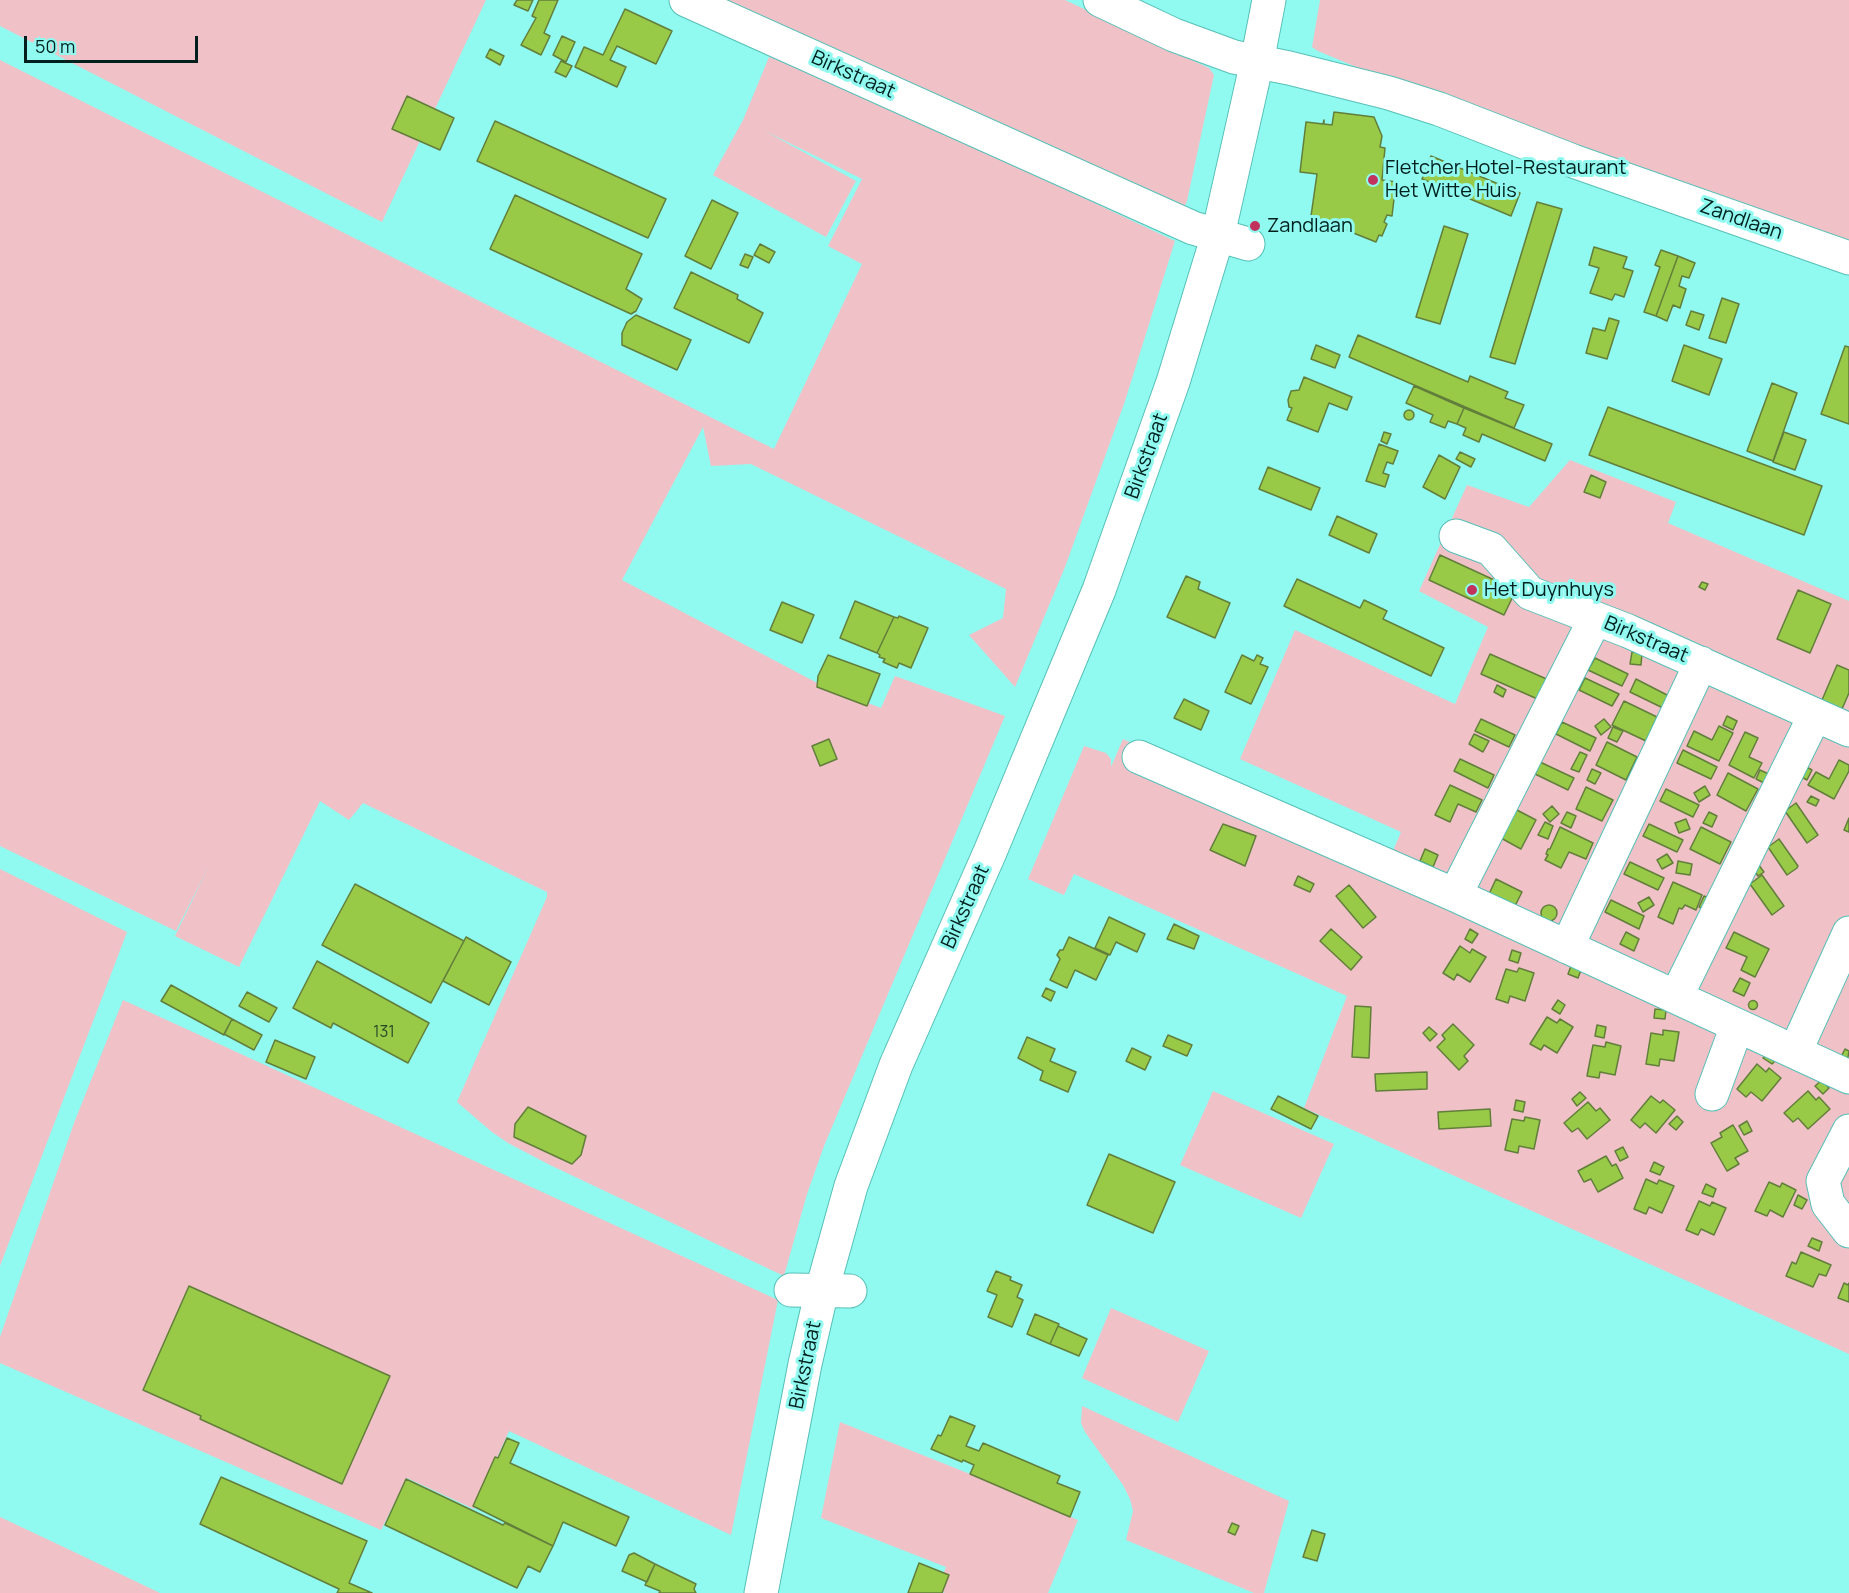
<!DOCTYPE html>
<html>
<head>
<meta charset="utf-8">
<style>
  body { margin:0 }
  #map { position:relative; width:1849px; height:1593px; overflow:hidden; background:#91faf0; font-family:Manrope,sans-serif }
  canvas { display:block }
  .scale { position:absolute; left:24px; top:36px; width:174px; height:27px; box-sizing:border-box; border:3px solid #00201e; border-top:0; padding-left:8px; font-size:18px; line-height:21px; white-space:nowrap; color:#00201e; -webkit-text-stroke:4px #91faf0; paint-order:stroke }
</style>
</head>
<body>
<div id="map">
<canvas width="1849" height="1593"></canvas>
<div class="scale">50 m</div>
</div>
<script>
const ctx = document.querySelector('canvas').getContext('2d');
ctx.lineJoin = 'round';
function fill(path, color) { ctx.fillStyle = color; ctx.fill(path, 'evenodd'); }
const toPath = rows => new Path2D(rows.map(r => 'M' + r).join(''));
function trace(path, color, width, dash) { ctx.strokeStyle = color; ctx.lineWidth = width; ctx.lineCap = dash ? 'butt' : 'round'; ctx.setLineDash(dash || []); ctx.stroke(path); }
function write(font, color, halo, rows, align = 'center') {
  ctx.font = font + ' Manrope,sans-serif'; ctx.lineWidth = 6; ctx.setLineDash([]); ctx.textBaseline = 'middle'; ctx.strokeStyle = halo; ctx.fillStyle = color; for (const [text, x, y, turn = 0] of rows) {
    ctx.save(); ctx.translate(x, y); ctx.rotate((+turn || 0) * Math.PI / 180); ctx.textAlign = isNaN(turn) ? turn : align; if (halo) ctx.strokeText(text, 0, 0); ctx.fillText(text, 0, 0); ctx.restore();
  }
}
fill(toPath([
  [0,0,486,0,382,222,0,26],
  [722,0,1065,0,1209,68,1214,75,1187,201,1182,213],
  [1320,0,1849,0,1849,273,1318,51,1312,47],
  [769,57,836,81,1175,241,1124,404,1065,567,1015,687,969,635,1003,618,1006,589,751,464,711,466,703,427,622,580,823,686,881,708,895,676,1005,716,824,1146,807,1194,784,1276,550,1165,508,1143,492,1132,457,1102,547,897,547,892,363,803,349,820,320,801,239,967,175,936,209,866,176,931,0,846,0,60,774,449,862,264,828,246,862,179,765,131,856,181,826,237,713,175,743,120],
  [1570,460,1676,502,1668,523,1849,601,1849,1354,1304,1108,1347,996,1074,874,1064,895,1028,879,1084,746,1106,753,1111,759,1111,767,1123,739,1389,860,1401,832,1240,759,1295,630,1455,704,1488,627,1419,591,1467,485,1529,507],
  [0,869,127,932,0,1266],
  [123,1000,778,1300,731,1535,509,1431,474,1509,407,1478,381,1530,0,1363,0,1337,74,1123],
  [1213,1091,1334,1144,1301,1218,1180,1165],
  [1111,1308,1209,1351,1178,1422,1082,1378],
  [1082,1406,1289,1501,1264,1593,1254,1593,1126,1540,1133,1511,1130,1499,1123,1485,1085,1432,1081,1423],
  [840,1422,970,1474,1078,1520,1048,1593,945,1593,937,1590,946,1567,821,1518],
  [0,1517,70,1550,160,1593,0,1593]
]), '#f1c1c8');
const building = toPath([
  [517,0,533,0,528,11,514,5,517,0],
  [539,0,558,0,544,33,550,36,541,55,521,45,536,18,532,16,539,0],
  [625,9,672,31,656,64,617,46,610,60,626,67,617,87,575,67,584,47,603,55,625,9],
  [562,36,575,42,566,62,553,55,562,36],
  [490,49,504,56,500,65,486,57,490,49],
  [561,61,572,66,566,77,555,72,561,61],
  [407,96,454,118,440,150,392,129,407,96],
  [1334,112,1374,117,1382,136,1380,147,1385,148,1382,180,1396,182,1392,216,1387,215,1384,222,1387,224,1382,236,1379,235,1376,242,1311,216,1317,174,1300,172,1306,122,1323,124,1324,120,1324,124,1332,125,1334,112],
  [495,121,666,199,648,238,477,161,495,121],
  [1431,156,1520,193,1511,216,1422,179,1431,156],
  [515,195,642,254,626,289,642,299,636,311,631,314,490,249,515,195],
  [712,200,738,213,711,269,685,256,712,200],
  [1537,202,1562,209,1515,364,1490,357,1537,202],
  [1444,226,1468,234,1440,324,1416,317,1444,226],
  [760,244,775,252,769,263,754,255,760,244],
  [1594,247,1627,257,1623,268,1633,271,1624,297,1615,294,1612,300,1590,293,1599,268,1589,265,1594,247],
  [1661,250,1678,256,1656,316,1644,312,1660,267,1655,265,1661,250],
  [745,254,753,257,748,268,740,265,745,254],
  [1678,256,1695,263,1689,278,1682,276,1679,286,1686,289,1680,308,1673,305,1667,321,1656,316,1678,256],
  [691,272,738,295,737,299,763,313,749,343,674,308,691,272],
  [1722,298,1739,304,1726,343,1709,338,1722,298],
  [1691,311,1704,315,1699,330,1686,325,1691,311],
  [636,315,691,340,677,370,622,345,622,333,627,322,636,315],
  [1609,318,1619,321,1607,359,1586,353,1593,328,1605,331,1609,318],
  [1358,335,1468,382,1470,376,1508,392,1505,398,1524,405,1514,428,1349,357,1358,335],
  [1316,345,1340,355,1335,368,1311,359,1316,345],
  [1684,345,1722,359,1709,395,1672,381,1684,345],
  [1845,346,1849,347,1849,424,1821,414,1845,346],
  [1304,377,1352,397,1347,410,1329,403,1318,432,1287,420,1292,408,1289,407,1288,400,1291,391,1299,390,1304,377],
  [1772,383,1797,393,1773,461,1747,451,1772,383],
  [1414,386,1464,408,1457,424,1448,421,1445,428,1430,422,1433,415,1406,403,1414,386],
  [1608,407,1822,486,1804,535,1589,455,1608,407],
  [1464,408,1552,444,1545,461,1482,434,1479,442,1463,435,1466,428,1457,424,1464,408],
  '1404 415a5 5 0 1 1 10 0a5 5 0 1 1-10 0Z',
  [1384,432,1391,434,1387,444,1381,441,1384,432],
  [1784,432,1806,440,1795,470,1773,462,1784,432],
  [1379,444,1398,451,1393,464,1387,462,1383,473,1389,475,1385,487,1366,481,1379,444],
  [1460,452,1475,459,1471,467,1456,459,1460,452],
  [1439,455,1460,467,1445,499,1423,487,1439,455],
  [1268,467,1320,488,1311,510,1259,489,1268,467],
  [1591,475,1606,482,1600,498,1584,492,1591,475],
  [1337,516,1377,534,1369,553,1329,535,1337,516],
  [1440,555,1516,590,1504,615,1429,580,1440,555],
  [1186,576,1200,582,1198,589,1230,603,1215,638,1167,617,1186,576],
  [1297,579,1360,608,1364,600,1387,611,1383,619,1444,648,1431,676,1284,606,1297,579],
  [1702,582,1708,584,1705,590,1699,587,1702,582],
  [1798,590,1831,604,1810,653,1777,639,1798,590],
  [855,601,894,617,877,653,840,638,855,601],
  [782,602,814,615,802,643,770,630,782,602],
  [899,616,928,628,911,668,899,663,897,668,883,662,885,659,879,657,880,655,877,653,894,617,898,618,899,616],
  [1632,652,1642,653,1641,665,1630,664,1632,652],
  [1490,654,1551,681,1542,701,1481,674,1490,654],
  [828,655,880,674,867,706,817,687,818,676,828,655],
  [1242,655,1254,661,1257,655,1263,658,1260,664,1268,667,1251,704,1225,692,1242,655],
  [1595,658,1628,674,1622,686,1588,670,1595,658],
  [1837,665,1849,670,1849,693,1842,709,1822,700,1837,665],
  [1585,678,1619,694,1612,706,1579,690,1585,678],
  [1636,679,1669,696,1663,708,1630,692,1636,679],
  [1497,685,1506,690,1503,697,1494,692,1497,685],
  [1184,699,1209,711,1201,730,1174,718,1184,699],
  [1624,701,1657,717,1646,741,1612,725,1624,701],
  [1727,716,1737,721,1733,730,1723,725,1727,716],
  [1481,719,1515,735,1509,747,1475,731,1481,719],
  [1604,719,1611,727,1601,735,1595,726,1604,719],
  [1562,722,1596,738,1590,751,1556,734,1562,722],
  [1719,726,1733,733,1719,761,1687,746,1694,731,1712,740,1719,726],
  [1613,727,1623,731,1617,742,1608,738,1613,727],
  [1745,732,1758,738,1749,757,1762,763,1754,778,1729,765,1745,732],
  [1474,734,1489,741,1483,752,1469,744,1474,734],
  [829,739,837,759,820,766,812,746,829,739],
  [1607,742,1637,757,1626,780,1596,765,1607,742],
  [1683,750,1717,767,1711,779,1677,763,1683,750],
  [1580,752,1587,755,1579,772,1571,769,1580,752],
  [1460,759,1494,775,1488,788,1454,771,1460,759],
  [1839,760,1849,765,1849,771,1834,799,1808,785,1816,772,1829,779,1839,760],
  [1540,762,1574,778,1568,790,1535,774,1540,762],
  [1801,764,1812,770,1807,780,1796,774,1801,764],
  [1592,769,1601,773,1595,784,1587,780,1592,769],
  [1760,770,1773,776,1768,785,1756,779,1760,770],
  [1728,773,1758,789,1746,811,1717,795,1728,773],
  [1450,785,1482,800,1476,812,1458,804,1450,822,1435,815,1450,785],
  [1705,786,1710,795,1699,802,1694,793,1705,786],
  [1586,787,1613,800,1602,821,1576,809,1586,787],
  [1666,789,1699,805,1693,817,1660,801,1666,789],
  [1811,796,1819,800,1816,806,1807,802,1811,796],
  [1796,803,1818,835,1807,843,1785,811,1796,803],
  [1552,806,1559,814,1550,822,1543,814,1552,806],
  [1515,809,1536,820,1521,849,1499,837,1515,809],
  [1567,812,1576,816,1571,828,1561,823,1567,812],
  [1709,812,1717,816,1712,827,1703,823,1709,812],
  [1849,818,1849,832,1844,830,1849,818],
  [1686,819,1690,829,1679,833,1675,823,1686,819],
  [1545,822,1553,826,1548,839,1538,835,1545,822],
  [1223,824,1256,836,1245,866,1210,850,1223,824],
  [1649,824,1683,840,1677,852,1643,836,1649,824],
  [1560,827,1593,843,1586,859,1569,852,1561,868,1545,860,1548,855,1546,854,1548,849,1550,849,1560,827],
  [1701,827,1731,842,1720,864,1690,849,1701,827],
  [1779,839,1798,866,1797,868,1787,875,1768,847,1779,839],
  [1425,849,1438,855,1433,867,1420,861,1425,849],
  [1667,854,1673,863,1662,869,1657,860,1667,854],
  [1678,861,1692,864,1690,875,1676,873,1678,861],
  [1630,862,1664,878,1658,890,1624,874,1630,862],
  [1758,864,1764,872,1758,876,1753,868,1758,864],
  [1762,875,1784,906,1772,915,1750,884,1762,875],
  [1298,876,1314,884,1310,892,1294,885,1298,876],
  [1496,879,1522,892,1515,906,1489,894,1496,879],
  [1673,882,1702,895,1696,910,1685,905,1682,909,1679,908,1673,924,1658,917,1673,882],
  [355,884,464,941,431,1003,322,945,355,884],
  [1349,885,1376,917,1363,928,1336,896,1349,885],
  [1704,896,1717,901,1712,913,1699,907,1704,896],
  [1649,897,1654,905,1643,912,1638,903,1649,897],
  [1611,900,1644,916,1639,929,1605,912,1611,900],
  '1541 913a8 8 0 1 1 16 0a8 8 0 1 1-16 0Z',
  [1109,917,1145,934,1137,952,1116,942,1110,955,1095,948,1109,917],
  [1174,924,1199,936,1194,949,1167,939,1174,924],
  [1331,929,1362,957,1351,970,1320,941,1331,929],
  [1470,929,1478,934,1472,943,1465,939,1470,929],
  [1626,932,1639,939,1634,951,1620,944,1626,932],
  [1734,932,1769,949,1755,977,1741,970,1747,957,1726,948,1734,932],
  [466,937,511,962,489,1005,443,981,466,937],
  [1069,937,1108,955,1096,980,1075,970,1067,988,1050,980,1060,959,1057,955,1060,950,1063,950,1069,937],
  [1460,946,1470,953,1472,949,1486,957,1470,982,1457,974,1454,980,1443,973,1460,946],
  [1512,950,1521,953,1518,963,1509,960,1512,950],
  [317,961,429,1023,408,1063,333,1023,331,1028,293,1008,317,961],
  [1571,966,1581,970,1578,978,1568,974,1571,966],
  [1519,968,1534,973,1525,1001,1510,996,1508,1003,1496,999,1506,969,1517,972,1519,968],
  [1740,978,1750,983,1744,996,1733,991,1740,978],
  [171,985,232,1019,224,1035,161,1001,171,985],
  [1046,988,1055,992,1051,1001,1042,996,1046,988],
  [247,992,277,1008,269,1022,239,1006,247,992],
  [1558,1000,1565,1005,1560,1014,1552,1009,1558,1000],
  '1748.5 1005a4.5 4.5 0 1 1 9 0a4.5 4.5 0 1 1-9 0Z',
  [1355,1006,1371,1007,1369,1058,1352,1057,1355,1006],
  [1655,1009,1666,1010,1665,1019,1654,1018,1655,1009],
  [1547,1017,1557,1023,1560,1019,1573,1027,1557,1053,1544,1045,1541,1050,1530,1044,1547,1017],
  [232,1019,262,1035,254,1050,224,1034,232,1019],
  [1453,1024,1474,1045,1464,1056,1468,1061,1459,1070,1437,1047,1445,1039,1442,1035,1453,1024],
  [1597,1025,1606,1027,1604,1038,1595,1036,1597,1025],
  [1429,1027,1437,1034,1430,1041,1423,1033,1429,1027],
  [1663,1030,1679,1032,1674,1061,1660,1059,1659,1066,1646,1064,1651,1033,1663,1035,1663,1030],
  [1168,1035,1192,1045,1187,1056,1163,1046,1168,1035],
  [1027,1037,1055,1049,1050,1061,1076,1072,1068,1092,1040,1080,1043,1071,1018,1058,1027,1037],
  [275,1040,315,1057,306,1079,266,1062,275,1040],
  [1606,1042,1621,1046,1615,1075,1600,1072,1599,1078,1587,1076,1593,1045,1605,1047,1606,1042],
  [1132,1048,1151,1057,1145,1070,1126,1061,1132,1048],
  [1845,1049,1849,1051,1847,1063,1840,1059,1845,1049],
  [1769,1051,1778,1058,1772,1064,1763,1058,1769,1051],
  [1757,1064,1766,1072,1769,1068,1781,1078,1762,1101,1751,1092,1746,1097,1737,1089,1757,1064],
  [1427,1072,1427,1089,1376,1091,1375,1074,1427,1072],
  [1822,1080,1829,1088,1823,1094,1815,1086,1822,1080],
  [1808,1091,1816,1100,1819,1097,1830,1109,1808,1129,1798,1118,1793,1122,1784,1113,1808,1091],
  [1580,1092,1586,1098,1577,1106,1572,1099,1580,1092],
  [1278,1096,1318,1116,1311,1129,1271,1109,1278,1096],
  [1651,1096,1660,1103,1663,1100,1675,1110,1656,1133,1645,1123,1640,1128,1631,1120,1651,1096],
  [1516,1100,1525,1102,1523,1112,1514,1110,1516,1100],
  [1588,1102,1596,1111,1600,1108,1610,1120,1587,1139,1578,1128,1572,1132,1564,1123,1588,1102],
  [528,1107,586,1136,581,1155,572,1164,514,1137,515,1124,528,1107],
  [1490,1109,1491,1126,1439,1129,1438,1112,1490,1109],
  [1677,1116,1683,1122,1676,1130,1669,1124,1677,1116],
  [1525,1117,1540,1120,1534,1149,1519,1146,1518,1153,1505,1150,1512,1119,1524,1121,1525,1117],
  [1747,1121,1752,1131,1744,1135,1739,1126,1747,1121],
  [1733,1125,1748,1151,1735,1158,1739,1164,1727,1171,1711,1143,1722,1137,1720,1133,1733,1125],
  [1623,1147,1628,1157,1620,1161,1615,1151,1623,1147],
  [1109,1154,1175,1182,1153,1233,1087,1205,1109,1154],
  [1606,1156,1612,1166,1616,1164,1623,1178,1598,1192,1591,1179,1584,1182,1578,1171,1606,1156],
  [1654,1162,1664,1167,1660,1175,1650,1171,1654,1162],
  [1646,1179,1657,1184,1659,1180,1674,1186,1662,1213,1649,1207,1646,1214,1634,1209,1646,1179],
  [1769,1182,1780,1187,1782,1183,1796,1190,1783,1217,1770,1210,1767,1216,1755,1211,1769,1182],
  [1706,1184,1716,1189,1713,1197,1702,1193,1706,1184],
  [1798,1195,1807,1200,1802,1209,1794,1205,1798,1195],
  [1699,1201,1710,1206,1712,1202,1726,1208,1714,1235,1701,1229,1698,1235,1686,1230,1699,1201],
  [1812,1238,1822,1242,1819,1251,1808,1246,1812,1238],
  [1801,1252,1831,1265,1826,1276,1819,1274,1813,1287,1786,1276,1792,1262,1796,1264,1801,1252],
  [996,1271,1011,1277,1010,1280,1022,1285,1017,1297,1023,1300,1012,1327,988,1317,997,1295,987,1291,996,1271],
  [1844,1283,1848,1285,1849,1283,1849,1302,1838,1298,1844,1283],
  [189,1286,390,1376,342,1484,200,1419,201,1416,143,1390,189,1286],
  [1035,1314,1059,1324,1050,1344,1027,1334,1035,1314],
  [1058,1326,1087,1339,1079,1356,1050,1344,1058,1326],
  [950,1416,975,1426,966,1446,979,1451,983,1443,1060,1476,1057,1483,1080,1492,1070,1517,970,1474,974,1465,963,1460,962,1462,931,1449,938,1435,941,1436,950,1416],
  [507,1438,519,1443,510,1463,629,1517,616,1546,563,1522,553,1546,473,1506,495,1457,498,1458,507,1438],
  [221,1477,367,1541,349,1583,372,1593,337,1593,339,1589,200,1524,221,1477],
  [406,1479,503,1525,505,1523,553,1546,540,1572,528,1566,517,1588,385,1525,406,1479],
  [1232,1523,1239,1526,1235,1535,1228,1532,1232,1523],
  [1312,1530,1325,1534,1317,1561,1303,1557,1312,1530],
  [634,1553,655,1564,647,1582,622,1571,629,1555,634,1553],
  [919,1563,949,1575,942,1593,908,1593,919,1563],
  [655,1564,696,1584,694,1589,696,1593,659,1593,660,1591,645,1585,655,1564]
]);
fill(building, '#98ca47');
trace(building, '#627e3b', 1.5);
const minor = toPath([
  [686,0,1193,228,1248,244],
  [1100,0,1174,35,1234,57,1289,68,1389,93,1439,109,1573,161,1849,258],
  [1456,536,1491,549,1530,593,1628,631,1849,730],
  [1139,757,1455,895,1849,1077],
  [1455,895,1595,619],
  [1567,947,1701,663],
  [1676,997,1815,715],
  [1795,1052,1849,933],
  [1712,1094,1737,1026],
  [1849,1131,1823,1181,1828,1204,1849,1231],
  [791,1290,850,1291]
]);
const major = toPath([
  [761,1593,805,1364,822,1290,851,1186,896,1065,990,852,1099,590,1173,382,1218,235,1257,62,1269,0]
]);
trace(minor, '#55c0b7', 35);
trace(major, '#55c0b7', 35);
trace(minor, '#fff', 33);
trace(major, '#fff', 33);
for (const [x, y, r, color] of [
  [1373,180,6,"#c1325d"],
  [1255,226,6,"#c1325d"],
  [1472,590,6,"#c1325d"]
]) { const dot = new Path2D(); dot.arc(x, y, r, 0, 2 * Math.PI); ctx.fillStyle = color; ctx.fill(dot); trace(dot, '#91faf0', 2); }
write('16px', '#264a28', null, [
  ["131",384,1033]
]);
write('20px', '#00201e', '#91faf0', [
  ["Birkstraat",853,75,24],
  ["Zandlaan",1741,220,19],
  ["Birkstraat",1147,456,-70],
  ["Birkstraat",1646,640,23],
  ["Birkstraat",966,907,-66],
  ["Birkstraat",806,1365,-78]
]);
write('20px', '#00201e', '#91faf0', [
  ["Fletcher Hotel-Restaurant",1385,168],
  ["Het Witte Huis",1385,191],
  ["Zandlaan",1267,226],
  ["Het Duynhuys",1484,590]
], 'left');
</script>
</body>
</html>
